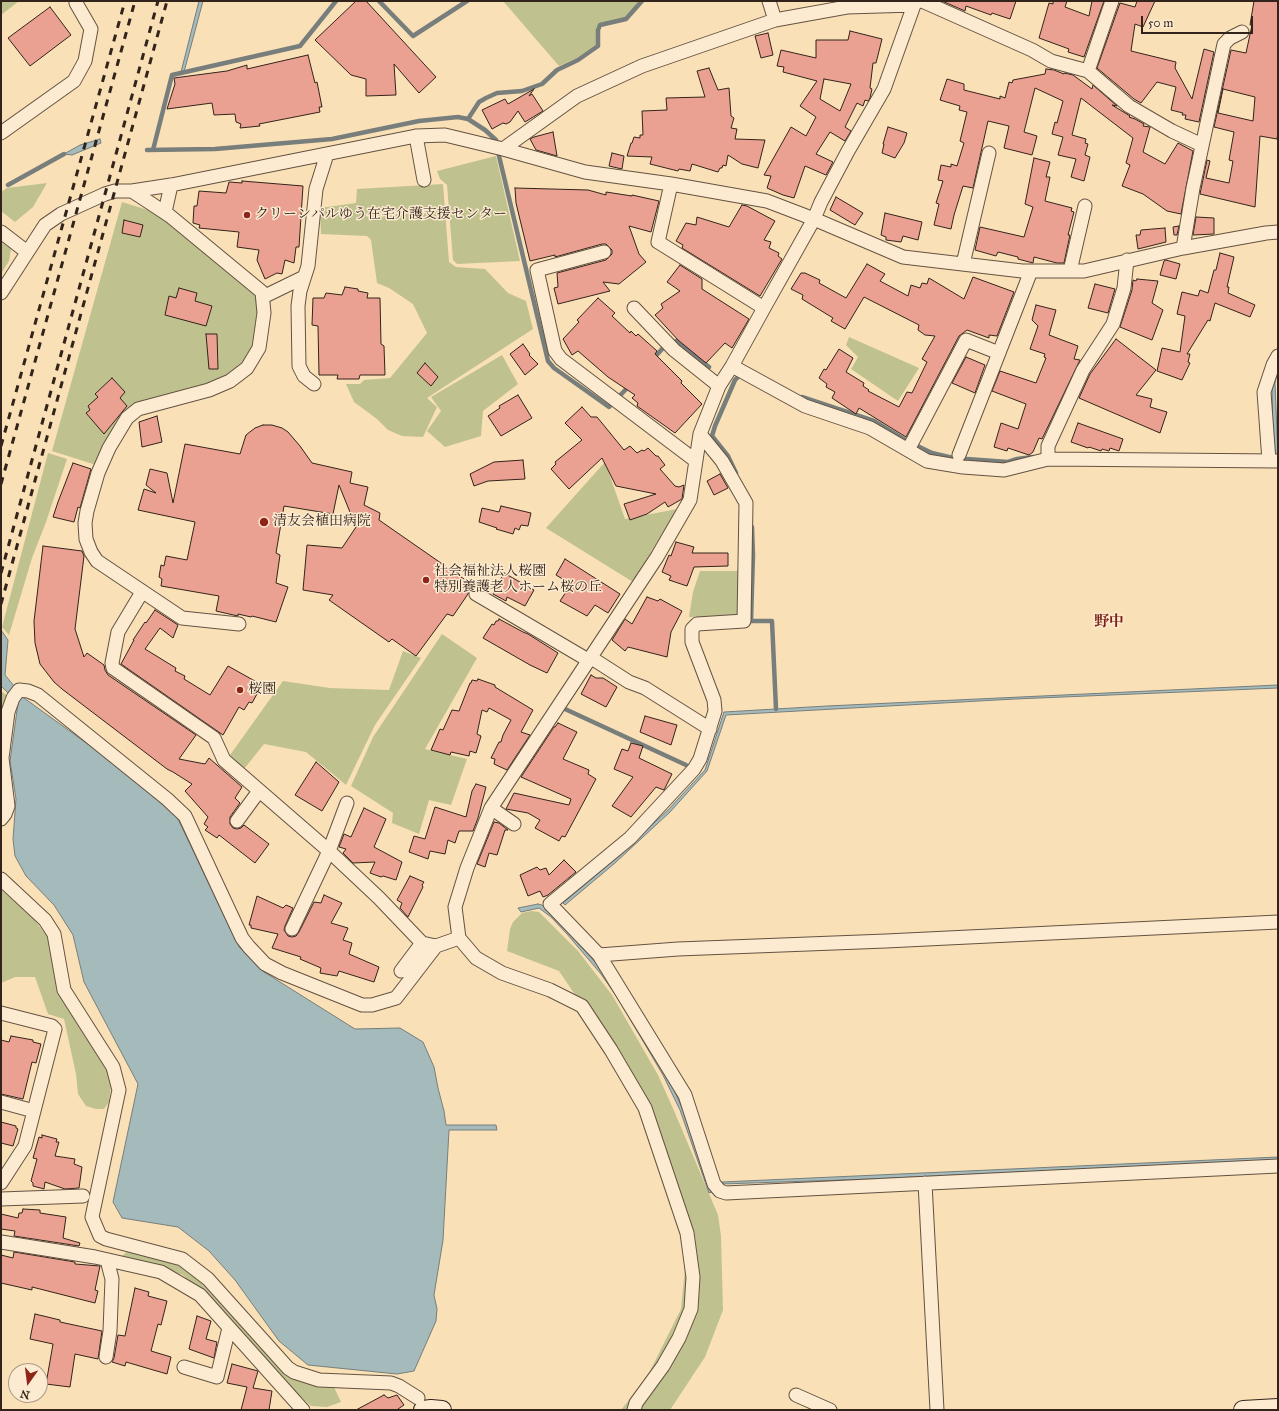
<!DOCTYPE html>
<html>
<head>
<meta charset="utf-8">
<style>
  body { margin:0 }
  #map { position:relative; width:1279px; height:1411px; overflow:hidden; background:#fae0b7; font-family:"IM FELL Great Primer",serif }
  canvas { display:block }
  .frame { position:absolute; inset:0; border:2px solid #32231b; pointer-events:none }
  .north { position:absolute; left:8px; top:1363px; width:40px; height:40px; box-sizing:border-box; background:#fcebd0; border:1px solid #ab9b88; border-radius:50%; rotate:194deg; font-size:11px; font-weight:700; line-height:16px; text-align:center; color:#32231b }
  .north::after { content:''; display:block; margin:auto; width:14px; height:18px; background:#8f2418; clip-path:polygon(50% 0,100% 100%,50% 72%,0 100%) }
  .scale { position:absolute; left:1141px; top:16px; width:112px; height:18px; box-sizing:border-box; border:2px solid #32231b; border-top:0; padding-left:5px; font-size:12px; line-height:14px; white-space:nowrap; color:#32231b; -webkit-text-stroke:3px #fcebd0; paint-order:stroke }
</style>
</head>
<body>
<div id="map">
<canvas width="1279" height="1411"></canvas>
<div class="frame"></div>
<div class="north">N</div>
<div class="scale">50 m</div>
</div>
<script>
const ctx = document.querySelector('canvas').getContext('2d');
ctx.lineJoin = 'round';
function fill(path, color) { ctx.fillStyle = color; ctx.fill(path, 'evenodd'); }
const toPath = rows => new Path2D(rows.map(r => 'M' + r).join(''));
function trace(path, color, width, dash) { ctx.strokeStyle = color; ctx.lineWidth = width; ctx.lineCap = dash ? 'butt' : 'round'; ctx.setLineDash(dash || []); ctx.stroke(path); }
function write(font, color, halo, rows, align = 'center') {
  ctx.font = font + ' "IM FELL Great Primer","Noto Serif JP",serif'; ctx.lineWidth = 3; ctx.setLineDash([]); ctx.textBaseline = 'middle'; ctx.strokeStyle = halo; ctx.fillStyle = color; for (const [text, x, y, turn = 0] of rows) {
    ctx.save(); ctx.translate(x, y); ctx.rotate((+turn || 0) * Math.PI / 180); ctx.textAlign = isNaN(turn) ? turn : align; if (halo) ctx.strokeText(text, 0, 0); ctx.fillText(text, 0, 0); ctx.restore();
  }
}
fill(toPath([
  [1,1,19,1,1,15],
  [503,1,640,1,626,18,599,24,596,28,596,45,577,58,559,66],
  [496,156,520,261,457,264,453,260,447,185,440,179,437,171],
  [47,183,33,207,15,222,1,211,1,192,7,188],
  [443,184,449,262,456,267,485,269,508,293,526,301,533,329,427,398,437,407,423,437,402,436,388,430,377,419,354,402,346,384,360,384,364,380,390,378,427,333,413,304,389,288,377,283,371,240,367,236,321,234,320,208,356,203,357,189],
  [122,202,151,211,175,228,257,294,261,315,256,348,244,365,226,379,143,403,96,465,52,451],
  [1,242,11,249,9,261,1,274],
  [849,337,919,368,898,401,851,369,858,357,846,345],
  [502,355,518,384,483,411,481,436,445,447,427,431,441,411,431,397],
  [48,453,67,459,46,522,32,558,9,635,2,627],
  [605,462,625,519,677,509,633,582,546,528],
  [700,571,741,571,738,616,689,617,693,592],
  [442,634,477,658,425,749,467,759,451,805,429,800,419,834,392,823,393,813,351,786,373,737],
  [403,651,421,658,375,725,346,785,306,752,264,744,244,769,230,755,283,681,330,688,389,690],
  [1,691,9,697,1,737],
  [1,890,25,907,49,939,57,970,104,1061,111,1085,109,1102,104,1109,96,1109,86,1106,78,1094,76,1074,64,1019,48,1014,35,977,15,977,1,983],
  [531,911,539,912,578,951,612,995,658,1075,675,1113,718,1215,721,1236,723,1310,705,1357,670,1410,621,1410,647,1377,681,1309,687,1248,658,1148,622,1064,559,971,507,951,510,929,513,922,522,913],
  [128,1251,180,1266,196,1277,274,1362,333,1385,341,1402,327,1407,311,1406,283,1380,183,1275,134,1259,122,1256]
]), '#bfc28e');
const water = toPath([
  [199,1,203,1,184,72,181,72,199,1],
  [100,139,101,143,72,155,64,154,80,145,100,139],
  [1278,370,1275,383,1278,457,1273,457,1272,383,1278,370],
  [1,630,8,640,5,675,24,698,114,763,177,817,239,947,264,972,355,1029,400,1028,423,1042,434,1067,438,1088,444,1111,446,1125,496,1125,497,1130,449,1130,443,1240,434,1295,437,1309,436,1321,414,1371,397,1374,308,1365,279,1341,235,1280,209,1251,178,1227,122,1218,113,1202,138,1084,84,982,73,935,54,905,26,876,15,856,13,839,16,799,10,761,18,703,1,686,1,630],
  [1278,685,1278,688,1015,699,726,715,707,771,670,812,615,863,565,905,563,903,616,858,668,810,705,770,724,712,827,706,1278,685],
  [538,904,545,906,603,971,672,1085,685,1115,712,1192,709,1193,680,1110,663,1075,617,997,601,974,567,934,551,917,539,908,521,912,518,908,538,904],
  [1278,1157,1278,1160,871,1179,722,1184,722,1182,1278,1157]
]);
fill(water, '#a5babb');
trace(water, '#777e7b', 1);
trace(toPath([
  [379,1,413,36,467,1],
  [468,119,479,102,486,98,497,93,522,91,542,84,557,70,578,60,598,46,598,30,600,25,626,19,642,1],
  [147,150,215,149,332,139,419,121,458,117,468,119,485,130,496,140,499,156,548,361,554,368,609,407,630,385],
  [153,150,172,75,300,46,336,1],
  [8,185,64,154],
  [652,360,663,348,676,341,709,367],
  [802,397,874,421,905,440,932,453,953,458,1008,462,1017,459,1033,457],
  [736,473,728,456,712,436,715,426,735,380,742,373],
  [752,527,753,555,751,621,772,621,776,709],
  [565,709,686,765]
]), '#777e7b', 4.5);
const building = toPath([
  [356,1,366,1,436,77,419,93,394,64,396,95,366,96,366,79,351,75,315,40,356,1],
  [942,1,1016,1,1010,19,992,13,991,15,966,6,965,11,942,1],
  [1053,1,1067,1,1065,7,1089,16,1092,1,1104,1,1084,57,1068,52,1069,49,1039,38,1049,3,1053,4,1053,1],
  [1137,1,1155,1,1143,27,1135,24,1131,51,1176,62,1175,68,1192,99,1204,49,1214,52,1199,122,1185,119,1186,115,1182,115,1183,113,1171,110,1176,87,1157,82,1141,103,1134,99,1097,68,1120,3,1135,7,1137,1],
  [1254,1,1278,1,1278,133,1277,139,1260,136,1255,207,1200,194,1207,160,1210,161,1206,178,1229,183,1233,161,1229,160,1234,132,1214,127,1231,50,1246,53,1252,25,1250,25,1254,1],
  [1223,89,1255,97,1253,121,1218,113,1223,89],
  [50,7,71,35,30,66,8,38,50,7],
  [850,31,882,39,876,63,873,63,870,88,872,89,870,98,868,101,865,100,863,106,857,103,845,127,851,131,845,141,830,132,816,154,833,162,826,175,805,166,794,198,783,195,767,188,771,176,764,175,791,127,806,136,816,117,800,106,817,81,783,72,784,67,777,66,781,50,816,58,816,40,848,40,850,31],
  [824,79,851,84,840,111,820,99,824,79],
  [768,33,773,55,761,58,755,36,768,33],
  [308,55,315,83,317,82,322,107,319,107,320,112,259,124,260,126,240,128,241,124,236,122,235,114,214,115,212,103,167,109,175,84,174,78,227,71,247,65,247,69,308,55],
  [709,68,718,90,729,88,731,116,734,118,731,128,737,129,735,139,765,140,758,168,742,164,728,155,726,166,723,165,722,168,720,168,718,172,692,164,690,171,679,169,678,171,650,164,652,157,627,156,631,143,632,143,634,137,640,138,640,135,643,135,642,111,667,110,666,98,705,97,697,71,709,68],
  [1046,69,1054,70,1064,74,1064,73,1073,75,1092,89,1093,85,1117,106,1112,105,1130,116,1129,117,1135,119,1144,124,1143,126,1150,127,1143,152,1165,164,1178,143,1193,151,1181,214,1167,211,1143,194,1122,186,1130,165,1126,163,1133,138,1081,98,1072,135,1086,139,1085,143,1088,144,1085,155,1090,157,1084,181,1071,177,1076,159,1058,155,1063,137,1052,134,1055,122,1057,123,1063,101,1035,88,1024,132,1037,136,1032,155,1004,148,1009,126,988,121,973,188,963,186,954,215,951,229,934,225,939,204,936,203,943,181,938,180,941,165,951,167,951,164,957,166,964,143,960,141,967,112,959,110,960,106,940,100,947,79,964,84,964,90,1000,99,1000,96,1005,98,1009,82,1012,83,1013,80,1045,74,1046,69],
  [534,89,529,96,532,94,543,111,525,122,518,111,510,122,506,124,503,123,492,129,482,110,505,99,508,104,534,89],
  [888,127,907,133,904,143,895,158,882,153,884,144,883,144,888,127],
  [553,132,557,156,536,150,530,139,534,137,553,132],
  [612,153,624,156,622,169,609,166,612,153],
  [1034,158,1050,162,1046,177,1050,177,1045,201,1072,208,1071,211,1074,212,1068,235,1070,235,1064,263,1057,263,1034,257,1033,263,1018,259,1018,257,998,252,996,256,975,250,980,227,1024,237,1033,207,1025,204,1034,158],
  [242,181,303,186,299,247,296,247,294,263,285,260,282,274,277,273,265,279,257,260,259,250,237,247,239,232,199,228,200,225,193,223,194,206,197,206,199,191,226,193,229,182,242,183,242,181],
  [515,188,588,190,606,195,606,192,632,196,632,195,659,201,651,232,629,226,639,254,646,262,619,284,603,282,610,291,558,304,554,288,558,287,557,273,606,260,612,254,612,250,606,244,602,244,555,257,555,255,530,261,516,203,515,188],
  [836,197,863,213,855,225,830,210,836,197],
  [742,205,747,206,775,221,764,240,771,242,769,248,779,253,778,256,782,259,760,296,682,248,683,245,676,241,686,223,696,225,697,217,729,227,742,205],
  [885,213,922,222,918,240,903,236,901,242,886,240,886,237,881,235,885,213],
  [1196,217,1214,218,1214,234,1193,235,1196,217],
  [124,220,143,225,140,237,122,233,124,220],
  [1179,226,1177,235,1174,235,1173,227,1179,226],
  [1165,228,1166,242,1138,249,1136,235,1140,235,1141,230,1165,228],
  [1220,253,1234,257,1227,287,1229,287,1228,293,1255,305,1250,317,1215,303,1210,321,1208,320,1187,354,1190,354,1188,362,1190,363,1182,380,1157,371,1162,348,1180,352,1185,316,1177,314,1182,292,1198,296,1200,290,1208,293,1214,270,1216,270,1220,253],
  [1166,260,1180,264,1176,279,1160,275,1164,261,1166,260],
  [867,264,885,274,880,281,908,296,911,285,920,288,922,283,927,284,929,278,964,299,973,277,1014,292,997,336,989,335,989,338,967,330,959,336,906,437,859,408,856,414,832,398,835,392,826,387,827,384,819,378,824,369,826,370,839,349,853,358,846,372,864,383,863,386,869,390,868,391,899,407,907,392,912,393,927,362,922,359,935,336,925,335,918,330,919,325,864,297,845,329,831,321,833,318,802,299,803,295,791,289,801,273,805,273,820,280,819,283,846,298,867,264],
  [680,265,702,279,702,289,749,319,732,348,725,343,706,363,678,340,655,315,663,308,661,304,680,291,667,282,680,265],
  [1137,279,1158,281,1152,303,1163,310,1152,340,1120,327,1132,290,1133,280,1136,281,1137,279],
  [1095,284,1115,289,1108,313,1088,308,1095,284],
  [345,287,358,289,358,291,368,293,367,298,380,298,381,344,384,346,385,375,360,375,359,379,337,379,338,375,319,375,318,326,312,325,313,298,324,298,326,293,342,295,345,287],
  [179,288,197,293,195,301,212,306,206,326,165,315,169,296,176,298,179,288],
  [598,298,615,313,612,316,630,333,631,331,636,336,638,334,657,351,655,354,682,381,681,383,702,404,675,433,637,406,638,403,632,398,635,395,608,377,578,351,572,355,563,339,579,322,577,320,598,298],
  [1036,305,1056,310,1049,335,1078,346,1074,359,1080,360,1042,439,1039,438,1033,452,1029,455,1008,448,1007,451,994,447,1001,423,1018,429,1026,404,992,391,1000,371,1036,383,1046,358,1044,357,1045,354,1030,349,1038,326,1032,320,1036,305],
  [206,334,217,334,218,369,209,369,206,334],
  [1116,339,1156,370,1136,395,1152,399,1150,407,1167,412,1160,433,1079,398,1090,374,1116,339],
  [523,344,530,354,529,355,538,364,525,375,510,354,523,344],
  [966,357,985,365,975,393,952,383,966,357],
  [425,363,438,377,431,386,417,373,425,363],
  [112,378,125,392,120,398,127,406,104,434,86,413,90,410,88,406,98,397,95,394,112,378],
  [518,395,532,418,501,436,488,416,500,408,499,406,518,395],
  [582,407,591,417,597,417,624,450,630,446,637,453,642,450,644,451,648,448,656,456,658,456,665,465,660,469,675,486,679,487,684,485,682,499,668,507,665,502,647,514,630,520,624,504,656,494,616,486,602,458,569,489,551,469,556,464,555,462,582,440,565,423,582,407],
  [157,416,162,442,142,447,139,422,157,416],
  [1078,423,1123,439,1119,451,1110,448,1109,451,1102,449,1101,451,1089,447,1088,448,1071,442,1078,423],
  [263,425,272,425,282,428,288,432,300,446,312,463,352,472,350,483,368,487,364,505,380,513,379,520,474,586,469,590,468,594,453,616,447,614,416,656,392,639,389,642,329,600,333,595,303,590,307,545,342,548,356,527,339,485,333,514,284,506,276,553,280,555,276,583,288,587,276,622,252,616,251,617,238,614,238,616,216,611,219,596,161,586,162,579,159,577,161,565,164,566,166,556,187,560,195,522,138,510,144,489,156,493,146,485,150,469,167,473,173,503,185,444,240,454,246,435,255,428,263,425],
  [523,460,525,479,488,481,474,486,470,474,494,462,523,460],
  [73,463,91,469,80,508,78,507,74,522,53,517,58,502,73,463],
  [720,474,728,488,714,495,707,481,720,474],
  [501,506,531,513,528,526,521,525,519,530,515,528,513,534,496,529,497,528,479,522,482,508,499,512,501,506],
  [676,542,694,547,692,553,728,553,728,566,694,567,687,586,669,580,671,576,662,572,669,555,671,556,676,542],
  [43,546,82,551,84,556,75,629,84,657,87,653,104,665,105,670,108,675,196,735,179,759,205,764,209,758,242,787,235,798,240,803,230,817,230,824,233,828,237,829,241,828,244,825,269,844,255,863,219,835,217,838,205,830,208,827,204,824,208,817,185,791,192,784,173,772,167,769,62,689,54,682,40,664,35,643,34,621,43,546],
  [565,559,620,594,608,613,595,605,587,616,560,601,570,586,568,585,569,583,556,575,565,559],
  [504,573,534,590,525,606,507,597,506,601,493,594,504,573],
  [647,597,658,601,660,599,682,611,671,632,667,657,628,647,625,651,612,640,625,619,632,624,647,597],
  [155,610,178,625,173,638,160,628,145,649,176,668,175,671,185,676,184,679,210,695,228,666,262,685,252,703,249,702,244,710,239,707,223,735,121,664,134,640,133,640,145,622,146,623,155,610],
  [499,619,523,632,528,634,558,653,547,673,530,665,483,638,492,624,494,625,496,621,498,621,499,619],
  [591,675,596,678,603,678,617,687,606,707,581,694,591,675],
  [478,679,495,685,495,687,533,710,521,732,530,735,507,770,494,764,495,759,491,758,499,742,501,742,503,735,511,720,489,708,487,712,482,710,477,734,481,736,476,753,470,751,469,756,451,752,450,755,431,750,440,729,443,730,452,710,459,711,470,683,471,683,472,680,477,681,478,679],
  [645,716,677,725,671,745,640,732,645,716],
  [558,723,577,732,563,759,589,770,588,774,596,779,565,837,562,836,559,841,535,828,540,820,528,813,506,809,514,793,569,805,571,799,521,777,554,727,555,727,558,723],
  [631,743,643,746,639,758,672,774,664,790,656,787,631,817,612,806,633,777,614,769,622,749,628,751,631,743],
  [316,762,339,782,322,811,295,795,316,762],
  [476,784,486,787,478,818,473,831,459,831,455,843,448,840,445,854,430,851,428,859,409,852,414,836,425,839,435,807,466,817,472,791,476,784],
  [364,808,386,819,374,847,402,862,396,880,383,876,381,877,370,873,375,862,353,863,343,853,346,849,339,847,344,834,351,837,364,808],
  [494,822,499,823,508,830,505,830,497,855,489,853,485,867,477,864,494,822],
  [564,860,576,872,548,895,543,897,540,891,528,896,520,875,537,867,540,870,546,868,549,875,564,860],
  [410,876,424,882,422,885,423,887,408,917,400,908,402,903,397,900,410,876],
  [324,895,342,903,331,923,348,928,343,940,352,943,349,954,379,967,374,982,339,971,337,976,320,973,321,968,300,959,301,957,272,948,278,934,251,928,251,925,249,925,257,896,283,908,286,905,293,908,285,926,284,930,288,936,292,937,296,936,299,932,314,902,321,903,324,895],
  [11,1036,33,1040,33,1042,41,1044,36,1063,32,1062,23,1099,1,1094,1,1040,9,1042,11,1036],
  [1,1122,16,1126,16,1128,18,1129,13,1146,1,1143,1,1122],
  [42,1135,57,1139,56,1142,59,1142,55,1156,75,1159,74,1164,82,1167,79,1188,65,1189,45,1182,44,1189,33,1186,33,1183,31,1181,37,1159,33,1158,39,1137,42,1138,42,1135],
  [23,1209,40,1210,40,1213,66,1217,63,1238,80,1243,79,1246,14,1236,15,1231,1,1229,1,1214,18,1218,19,1213,22,1213,23,1209],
  [14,1252,75,1262,75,1264,100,1266,95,1290,98,1291,95,1303,32,1287,32,1290,1,1283,1,1255,13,1258,14,1252],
  [135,1288,149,1292,148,1296,167,1301,161,1325,158,1324,151,1351,171,1357,167,1374,126,1362,125,1366,112,1362,114,1358,118,1335,125,1336,135,1288],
  [35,1314,60,1320,60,1322,102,1331,98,1359,75,1354,70,1387,46,1384,53,1344,30,1339,35,1314],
  [197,1316,211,1321,206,1339,217,1342,214,1358,189,1349,197,1316],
  [232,1364,258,1371,253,1388,272,1391,269,1410,241,1410,247,1387,227,1383,232,1364],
  [384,1395,388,1398,397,1395,404,1405,398,1409,399,1410,356,1410,384,1395]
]);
fill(building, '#eba191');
trace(building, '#32231b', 1);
const street = toPath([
  [769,1,775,20],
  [922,1,1032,50,1051,61,1088,71,1129,106,1172,131,1202,145],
  [1088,71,1112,1],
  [1,133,74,81,85,61,91,29,76,3],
  [416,136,424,180],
  [503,149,577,96,642,66,775,20,847,7,914,5],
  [671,184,658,242,764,308],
  [132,191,170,216,262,292,264,313,259,348,247,368,230,381,209,390,138,409,127,418,109,448,98,473,87,511,85,523,86,539,91,552,97,561,182,618,239,624],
  [165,212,171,185],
  [1,232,27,252],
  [1183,248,1193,188,1224,44,1230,38,1242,32],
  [604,252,537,270,555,351,561,359,696,461],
  [963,264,989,153],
  [1070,271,1085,206],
  [1,293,45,225,61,214,105,194,115,191,132,191,171,185,416,136,445,135,503,149,585,172,671,184,767,201,814,219,903,257,1022,271,1084,271,1183,248,1266,233,1278,232],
  [263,297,304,277],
  [634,308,674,350,719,386],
  [732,366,805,406,870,428,927,461,963,467,1004,470,1048,459,1278,461],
  [314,384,304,376,299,366,298,306,300,291,308,266,316,189,327,154],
  [700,434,722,461,746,503,744,621,697,624,692,629,692,642,714,700,715,711,700,759,694,769,630,838,550,904,599,955,685,1095,714,1184,720,1191,726,1193,1278,1166],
  [908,450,966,340,999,353],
  [959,455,1031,271],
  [1048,459,1048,446,1083,370,1113,324,1124,288,1127,260],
  [1269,461,1264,392,1273,365,1278,356],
  [142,592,118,632,112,663,113,668,214,738,224,760,329,851,379,898,422,943,436,946],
  [476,594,588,660],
  [590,657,629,682,645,688,710,729],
  [491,808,514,824],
  [1,819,5,814,8,806,2,758,8,712,13,698,19,690,28,691,38,695,167,799,185,816,242,938,249,947,265,964,282,973,362,1005,372,1005,396,998,436,946,459,938,455,907,467,868,491,808,657,557,690,500,700,434,719,386,732,366,764,308,814,219,821,202,848,151,884,89,914,5,918,1],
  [237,821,259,791],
  [1,879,45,920,54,934,64,990,113,1067,119,1090,92,1217,100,1236,106,1239,182,1259,208,1279,288,1368,294,1372,319,1380,391,1383,399,1386,418,1398],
  [292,929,329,851,347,803],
  [459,938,476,958,502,973,550,990,582,1006,611,1050,645,1108,687,1233,693,1277,691,1309,679,1338,663,1366,636,1403,634,1410],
  [599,955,678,949,886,941,1278,922],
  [401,971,422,943],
  [1,1013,52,1026,55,1029,25,1146,1,1183],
  [1,1102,34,1111],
  [925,1183,937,1410],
  [1,1199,83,1196],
  [1,1242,95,1257,161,1272,200,1295,303,1410],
  [106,1357,110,1331,112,1279,107,1260],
  [184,1367,217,1377,229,1328],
  [796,1395,830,1410]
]);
const secondary = toPath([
  [423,1410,431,1409,442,1410],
  [1243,1410,1278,1408]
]);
trace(street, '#645242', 15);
trace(secondary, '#32231b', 20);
trace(street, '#fcebd0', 13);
trace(secondary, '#fcebd0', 18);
trace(toPath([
  [1,446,125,1],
  [1,484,135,1],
  [1,573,158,1],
  [1,604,167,1]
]), '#32231b', 3, [7, 7]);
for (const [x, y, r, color] of [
  [247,215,4,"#8f2418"],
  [264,522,5,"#8f2418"],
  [426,580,4,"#8f2418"],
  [240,690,4,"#8f2418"]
]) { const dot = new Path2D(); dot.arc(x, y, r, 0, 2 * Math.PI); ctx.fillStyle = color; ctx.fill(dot); trace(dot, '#fcebd0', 1.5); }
write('14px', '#32231b', '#fcebd0', [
  ["クリーンパルゆう在宅介護支援センター",255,215],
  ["清友会植田病院",273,522],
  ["社会福祉法人桜園",434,572],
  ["特別養護老人ホーム桜の丘",434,588],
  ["桜園",248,690]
], 'left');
write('bold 15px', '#7a1f14', '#fcebd0', [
  ["野中",1109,622]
]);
</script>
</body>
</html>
